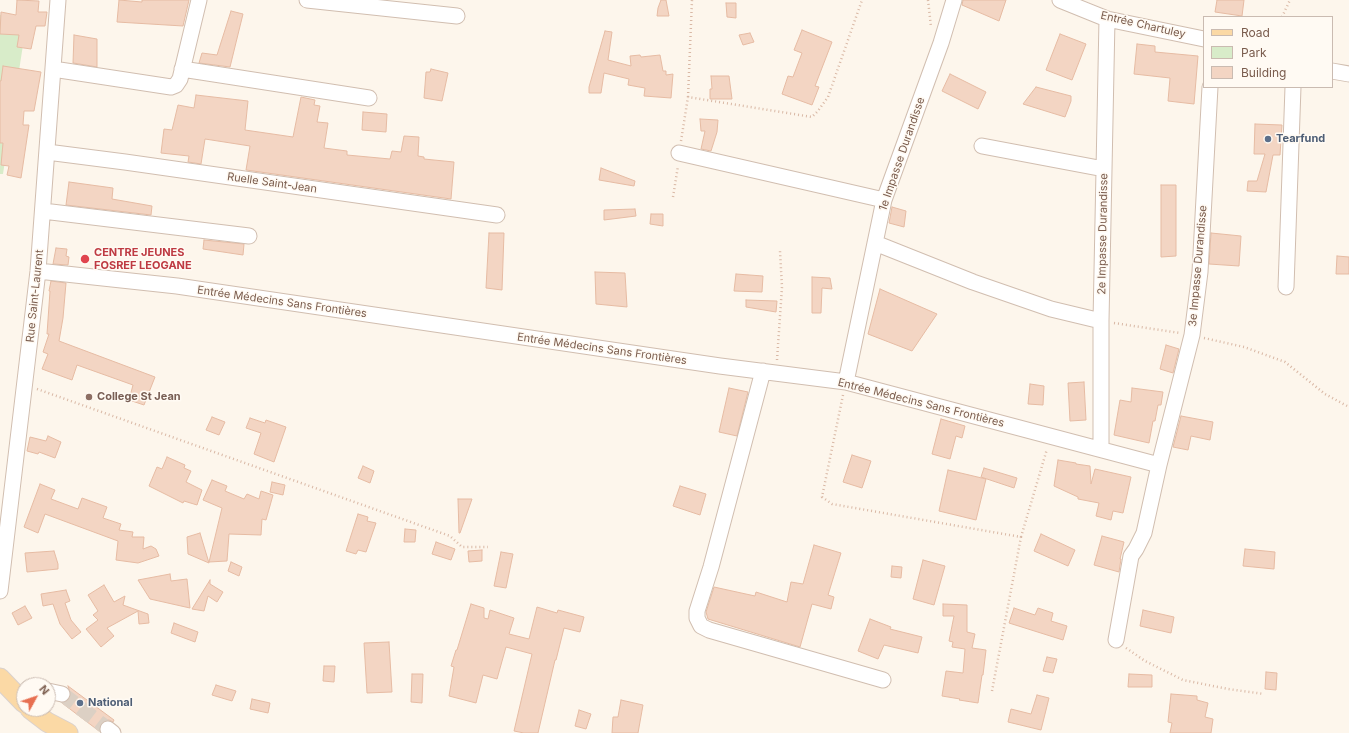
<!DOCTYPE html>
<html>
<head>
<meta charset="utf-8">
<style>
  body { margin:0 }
  #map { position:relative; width:1349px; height:733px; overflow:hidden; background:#fdf6ec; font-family:Inter,sans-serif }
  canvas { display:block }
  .legend { position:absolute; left:1203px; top:16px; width:130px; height:72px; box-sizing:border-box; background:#fffaf3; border:1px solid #cabbb1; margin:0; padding:5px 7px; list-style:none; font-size:12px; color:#7a5c4d }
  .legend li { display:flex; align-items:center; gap:8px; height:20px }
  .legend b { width:20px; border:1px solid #cabbb1 }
  .north { position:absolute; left:16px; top:677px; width:40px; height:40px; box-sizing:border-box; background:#fffaf3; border:1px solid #cabbb1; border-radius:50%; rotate:50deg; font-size:11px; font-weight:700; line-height:16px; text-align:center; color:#7a5c4d }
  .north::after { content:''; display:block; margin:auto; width:14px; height:18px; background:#e76f51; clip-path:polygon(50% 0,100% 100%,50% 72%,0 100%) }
</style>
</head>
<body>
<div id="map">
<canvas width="1349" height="733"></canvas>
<ul class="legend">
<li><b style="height:5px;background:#fbd9a5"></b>Road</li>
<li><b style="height:11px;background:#d8ecc9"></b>Park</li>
<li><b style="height:11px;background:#f3d5c3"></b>Building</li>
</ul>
<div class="north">N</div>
</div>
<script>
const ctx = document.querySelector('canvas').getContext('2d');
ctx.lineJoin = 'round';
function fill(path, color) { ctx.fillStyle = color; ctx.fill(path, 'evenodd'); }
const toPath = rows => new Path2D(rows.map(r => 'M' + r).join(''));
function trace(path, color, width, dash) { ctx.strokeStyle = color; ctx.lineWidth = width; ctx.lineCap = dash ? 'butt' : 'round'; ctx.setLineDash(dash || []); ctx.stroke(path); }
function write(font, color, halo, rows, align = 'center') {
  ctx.font = font + ' Inter,sans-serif'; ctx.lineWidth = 3; ctx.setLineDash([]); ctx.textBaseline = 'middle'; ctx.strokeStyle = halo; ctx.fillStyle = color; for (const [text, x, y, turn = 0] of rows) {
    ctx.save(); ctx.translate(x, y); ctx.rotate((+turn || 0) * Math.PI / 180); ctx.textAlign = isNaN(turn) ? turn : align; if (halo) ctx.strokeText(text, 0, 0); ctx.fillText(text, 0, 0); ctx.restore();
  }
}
fill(toPath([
  [0,15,27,19,3,174,0,174]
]), '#d8ecc9');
const building = toPath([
  [17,0,39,1,38,12,47,12,45,26,36,26,31,49,17,47,19,35,0,34,1,12,16,15,17,0],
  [119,0,142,2,142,0,189,0,183,26,117,22,119,0],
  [661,0,666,0,669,16,657,16,658,8,661,0],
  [963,0,1006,0,999,21,962,5,963,0],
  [1217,0,1244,0,1242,16,1215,12,1217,0],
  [726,3,736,3,736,18,727,17,726,3],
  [231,11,243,14,230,67,199,63,202,53,217,55,231,11],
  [802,30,832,42,815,86,819,87,812,105,782,94,788,76,793,77,802,53,794,50,802,30],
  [605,31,612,32,608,60,631,66,630,56,640,55,641,57,660,55,663,71,666,71,666,75,673,74,671,98,644,96,645,88,628,85,629,79,604,73,601,93,589,93,589,87,605,31],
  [750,33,754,42,743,45,739,35,750,33],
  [1060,34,1086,44,1072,80,1046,70,1060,34],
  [74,35,97,39,97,67,73,63,74,35],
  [1137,44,1155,46,1155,52,1198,56,1194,104,1168,101,1170,78,1134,74,1137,44],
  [3,66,41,72,34,111,24,111,23,125,29,125,21,178,7,175,9,166,1,165,3,143,0,143,0,81,1,81,3,66],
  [431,69,448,73,442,101,424,98,426,72,430,72,431,69],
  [950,74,986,92,978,109,942,91,950,74],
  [711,76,729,76,732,99,710,99,710,89,712,89,711,76],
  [1036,87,1071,96,1071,101,1065,117,1023,104,1036,87],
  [196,95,248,101,245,130,293,137,301,97,315,100,314,105,320,106,317,122,328,123,324,148,347,151,347,155,390,159,392,151,401,152,404,136,419,137,418,156,424,157,424,159,454,162,451,199,246,170,250,146,205,139,201,164,188,162,189,156,161,153,164,129,172,130,178,105,194,108,196,95],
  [363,112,387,114,386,132,362,130,363,112],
  [700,119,718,120,717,132,711,151,701,149,705,131,701,131,700,119],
  [1255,124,1282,125,1280,155,1273,155,1266,192,1247,191,1248,181,1257,181,1265,154,1254,154,1255,124],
  [601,168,635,181,634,186,599,180,601,168],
  [69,182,113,188,112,199,152,206,151,215,66,205,69,182],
  [1161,185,1176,185,1176,256,1161,257,1161,185],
  [892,207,906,211,904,227,889,223,892,207],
  [635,209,636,216,604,220,604,210,635,209],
  [651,214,663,214,663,226,650,224,651,214],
  [489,233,504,233,502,290,486,288,489,233],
  [1211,233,1241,236,1239,266,1209,264,1211,233],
  [204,240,244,244,243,255,203,249,204,240],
  [56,248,67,249,66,256,69,257,68,265,53,264,56,248],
  [1337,256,1349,257,1349,274,1336,274,1337,256],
  [595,272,625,273,627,307,596,304,595,272],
  [736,274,763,276,762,292,734,291,736,274],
  [812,277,830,278,832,289,822,288,821,313,812,313,812,277],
  [51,281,66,283,63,318,59,341,155,377,144,405,129,400,133,385,77,365,72,380,42,369,48,354,43,352,49,334,47,334,50,291,49,291,51,281],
  [880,289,937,314,912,351,868,334,880,289],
  [746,300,777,301,776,312,746,307,746,300],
  [1166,345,1179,349,1173,373,1160,369,1166,345],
  [1084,382,1086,420,1070,421,1068,383,1084,382],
  [1030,384,1044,386,1043,405,1028,404,1030,384],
  [729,388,748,392,737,436,719,432,729,388],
  [1132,388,1163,392,1161,405,1158,405,1155,421,1153,421,1149,443,1114,435,1120,400,1131,402,1132,388],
  [1181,416,1213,422,1210,440,1191,436,1188,450,1173,447,1181,416],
  [212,417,225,422,219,435,206,430,212,417],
  [250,418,265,423,266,420,286,427,274,462,254,454,261,433,246,428,250,418],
  [941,419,965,426,962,438,956,436,950,459,932,454,941,419],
  [48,436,61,442,55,458,39,452,38,454,27,451,30,437,46,441,48,436],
  [852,455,871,461,862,488,843,482,852,455],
  [167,457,185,465,184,468,191,471,186,482,202,490,197,505,184,501,183,503,149,486,157,467,162,469,167,457],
  [1058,460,1076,463,1076,464,1090,466,1091,484,1095,469,1131,477,1123,513,1113,511,1111,520,1096,516,1099,503,1078,499,1078,497,1054,486,1058,460],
  [363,466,374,471,370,483,358,478,363,466],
  [984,468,1017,478,1014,488,981,477,984,468],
  [948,470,986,479,976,520,939,511,948,470],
  [212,480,227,486,225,491,244,499,247,494,259,499,261,491,273,495,266,520,262,519,261,535,229,534,227,561,209,562,222,508,203,500,212,480],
  [272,482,285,485,283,495,270,492,272,482],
  [40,484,55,490,51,499,78,509,82,498,107,507,103,518,121,524,119,530,133,532,132,537,144,537,143,549,151,546,156,549,159,556,138,563,116,560,118,541,45,514,38,533,24,527,40,484],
  [680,486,706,494,700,515,673,506,680,486],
  [458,499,472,499,460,533,459,533,458,499],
  [358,514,368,517,367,521,376,523,366,552,358,550,356,554,346,551,358,514],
  [405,529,416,530,415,542,404,542,405,529],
  [200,533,209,563,188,554,187,537,200,533],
  [1041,534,1075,550,1068,566,1034,551,1041,534],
  [1102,536,1124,542,1120,559,1121,559,1119,572,1094,565,1102,536],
  [436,542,455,549,451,560,432,554,436,542],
  [814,545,841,553,828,595,834,597,831,609,812,604,800,647,708,619,706,612,714,587,755,596,756,592,787,602,791,582,803,584,814,545],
  [1245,549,1275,552,1274,569,1243,566,1245,549],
  [482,550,482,561,469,562,468,551,482,550],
  [54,551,58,564,58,569,27,572,25,553,54,551],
  [501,552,513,554,506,588,494,586,501,552],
  [923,560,945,566,934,605,913,599,923,560],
  [231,562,242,567,239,576,228,571,231,562],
  [892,566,902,567,901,578,891,577,892,566],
  [170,574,171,581,187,579,190,608,150,599,138,580,170,574],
  [210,580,210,584,223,592,217,602,208,596,204,611,192,609,210,580],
  [104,585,114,602,125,596,123,605,148,614,149,623,139,624,138,611,107,628,114,636,101,647,86,629,98,620,93,615,98,611,88,595,104,585],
  [66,590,70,601,65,603,71,620,81,632,72,639,60,624,53,604,43,606,41,594,66,590],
  [471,604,484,608,484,618,488,619,490,610,514,618,509,634,529,639,537,607,557,613,558,610,584,617,580,632,564,628,556,660,555,660,538,733,524,733,514,731,532,654,506,647,497,679,483,675,476,703,449,696,454,667,451,666,456,650,457,650,471,604],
  [943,604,967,605,967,632,975,634,972,648,986,650,983,675,982,675,978,703,959,700,960,699,942,696,946,671,963,673,965,649,952,647,953,642,949,641,954,616,943,616,943,604],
  [25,606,32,618,18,625,12,613,25,606],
  [1014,608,1035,615,1038,608,1053,613,1051,621,1067,626,1063,640,1009,623,1014,608],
  [1143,610,1174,617,1171,633,1140,626,1143,610],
  [870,619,891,627,890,629,922,637,918,653,884,645,878,659,858,651,870,619],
  [174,623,198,632,195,642,171,633,174,623],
  [389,642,392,692,367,693,364,643,389,642],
  [1047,657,1057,659,1053,673,1043,671,1047,657],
  [324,666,335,666,334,682,323,681,324,666],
  [1266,672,1277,673,1276,690,1265,689,1266,672],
  [412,674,423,674,422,703,411,702,412,674],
  [1129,674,1152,675,1152,687,1128,687,1129,674],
  [216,685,236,691,232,701,212,695,216,685],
  [68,686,114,720,113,722,109,720,104,721,101,724,99,731,62,703,68,700,71,696,68,686],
  [1171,694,1197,696,1197,700,1208,703,1205,717,1213,719,1211,733,1170,733,1172,723,1168,722,1171,694],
  [1037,695,1049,698,1041,730,1008,722,1011,709,1031,714,1037,695],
  [252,699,270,703,268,713,250,709,252,699],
  [621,700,643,705,638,733,612,733,613,717,618,717,621,700],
  [579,710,591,714,586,729,575,726,579,710]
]);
fill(building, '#f3d5c3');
trace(building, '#e6bba3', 1);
trace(toPath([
  [62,694,108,729]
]), '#dcd0c4', 15, [15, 8]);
const minor = toPath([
  [307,0,457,16],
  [1060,0,1107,19,1204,39],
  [53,69,171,87,176,85,180,79,199,0],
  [182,69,369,98],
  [1332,71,1349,74],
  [982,146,1104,169],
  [47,152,125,162,497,215],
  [679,153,884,200],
  [43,211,249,236],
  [875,243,973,282,1051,309,1101,321],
  [38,271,177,286,720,366,846,382,1159,465],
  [1286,287,1293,87],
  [763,371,711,567,697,611,697,618,701,626,709,630,883,680],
  [846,382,884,200,941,43,954,0],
  [1101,449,1101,321,1107,19],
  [0,591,38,271,58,0],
  [1116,640,1131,556,1136,549,1144,533,1159,465,1192,335,1200,272,1210,87],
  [48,691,62,694],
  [108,729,113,733]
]);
const major = toPath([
  [0,678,24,703],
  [30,709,47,722,68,733]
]);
trace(minor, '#d1beb0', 17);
trace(major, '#dad1cd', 21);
trace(toPath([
  [928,0,931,27],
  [1282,17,1290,0],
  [688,97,692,0],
  [681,141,688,97,812,117,818,111,828,97,862,0],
  [673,197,678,166],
  [1114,323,1180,333],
  [1204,338,1244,347,1285,362,1325,394,1349,407],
  [777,360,782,287,780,251],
  [37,389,450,536,462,547,488,547],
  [843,395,822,497,832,504,1021,537,992,691],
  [1021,537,1047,449],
  [1126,648,1145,661,1183,680,1228,689,1264,694]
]), '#d9b8a5', 2.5, [1, 3]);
trace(minor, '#fff', 15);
trace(major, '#fbd9a5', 19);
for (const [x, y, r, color] of [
  [1268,139,4,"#5c6f8a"],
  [85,259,5,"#e0444e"],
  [89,397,4,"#8d6e63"],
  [80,703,4,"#5c6f8a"]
]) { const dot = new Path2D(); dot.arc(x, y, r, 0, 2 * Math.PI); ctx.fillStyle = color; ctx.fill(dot); trace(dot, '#fffaf3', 1.5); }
write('11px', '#7a5c4d', '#fffaf3', [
  ["Entrée Chartuley",1143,25,13],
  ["1e Impasse Durandisse",902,154,-71],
  ["Ruelle Saint-Jean",272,183,8],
  ["2e Impasse Durandisse",1103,234,-89],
  ["3e Impasse Durandisse",1198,266,-85],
  ["Rue Saint-Laurent",35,296,-84],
  ["Entrée Médecins Sans Frontières",282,302,8],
  ["Entrée Médecins Sans Frontières",602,349,8],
  ["Entrée Médecins Sans Frontières",921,403,14]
]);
write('bold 11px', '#4e5e75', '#fffaf3', [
  ["Tearfund",1276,139],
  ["National",88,703]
], 'left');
write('bold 11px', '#be3a42', '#fffaf3', [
  ["CENTRE JEUNES",94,253],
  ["FOSREF LEOGANE",94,266]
], 'left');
write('bold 11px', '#785e54', '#fffaf3', [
  ["College St Jean",97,397]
], 'left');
</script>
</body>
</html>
